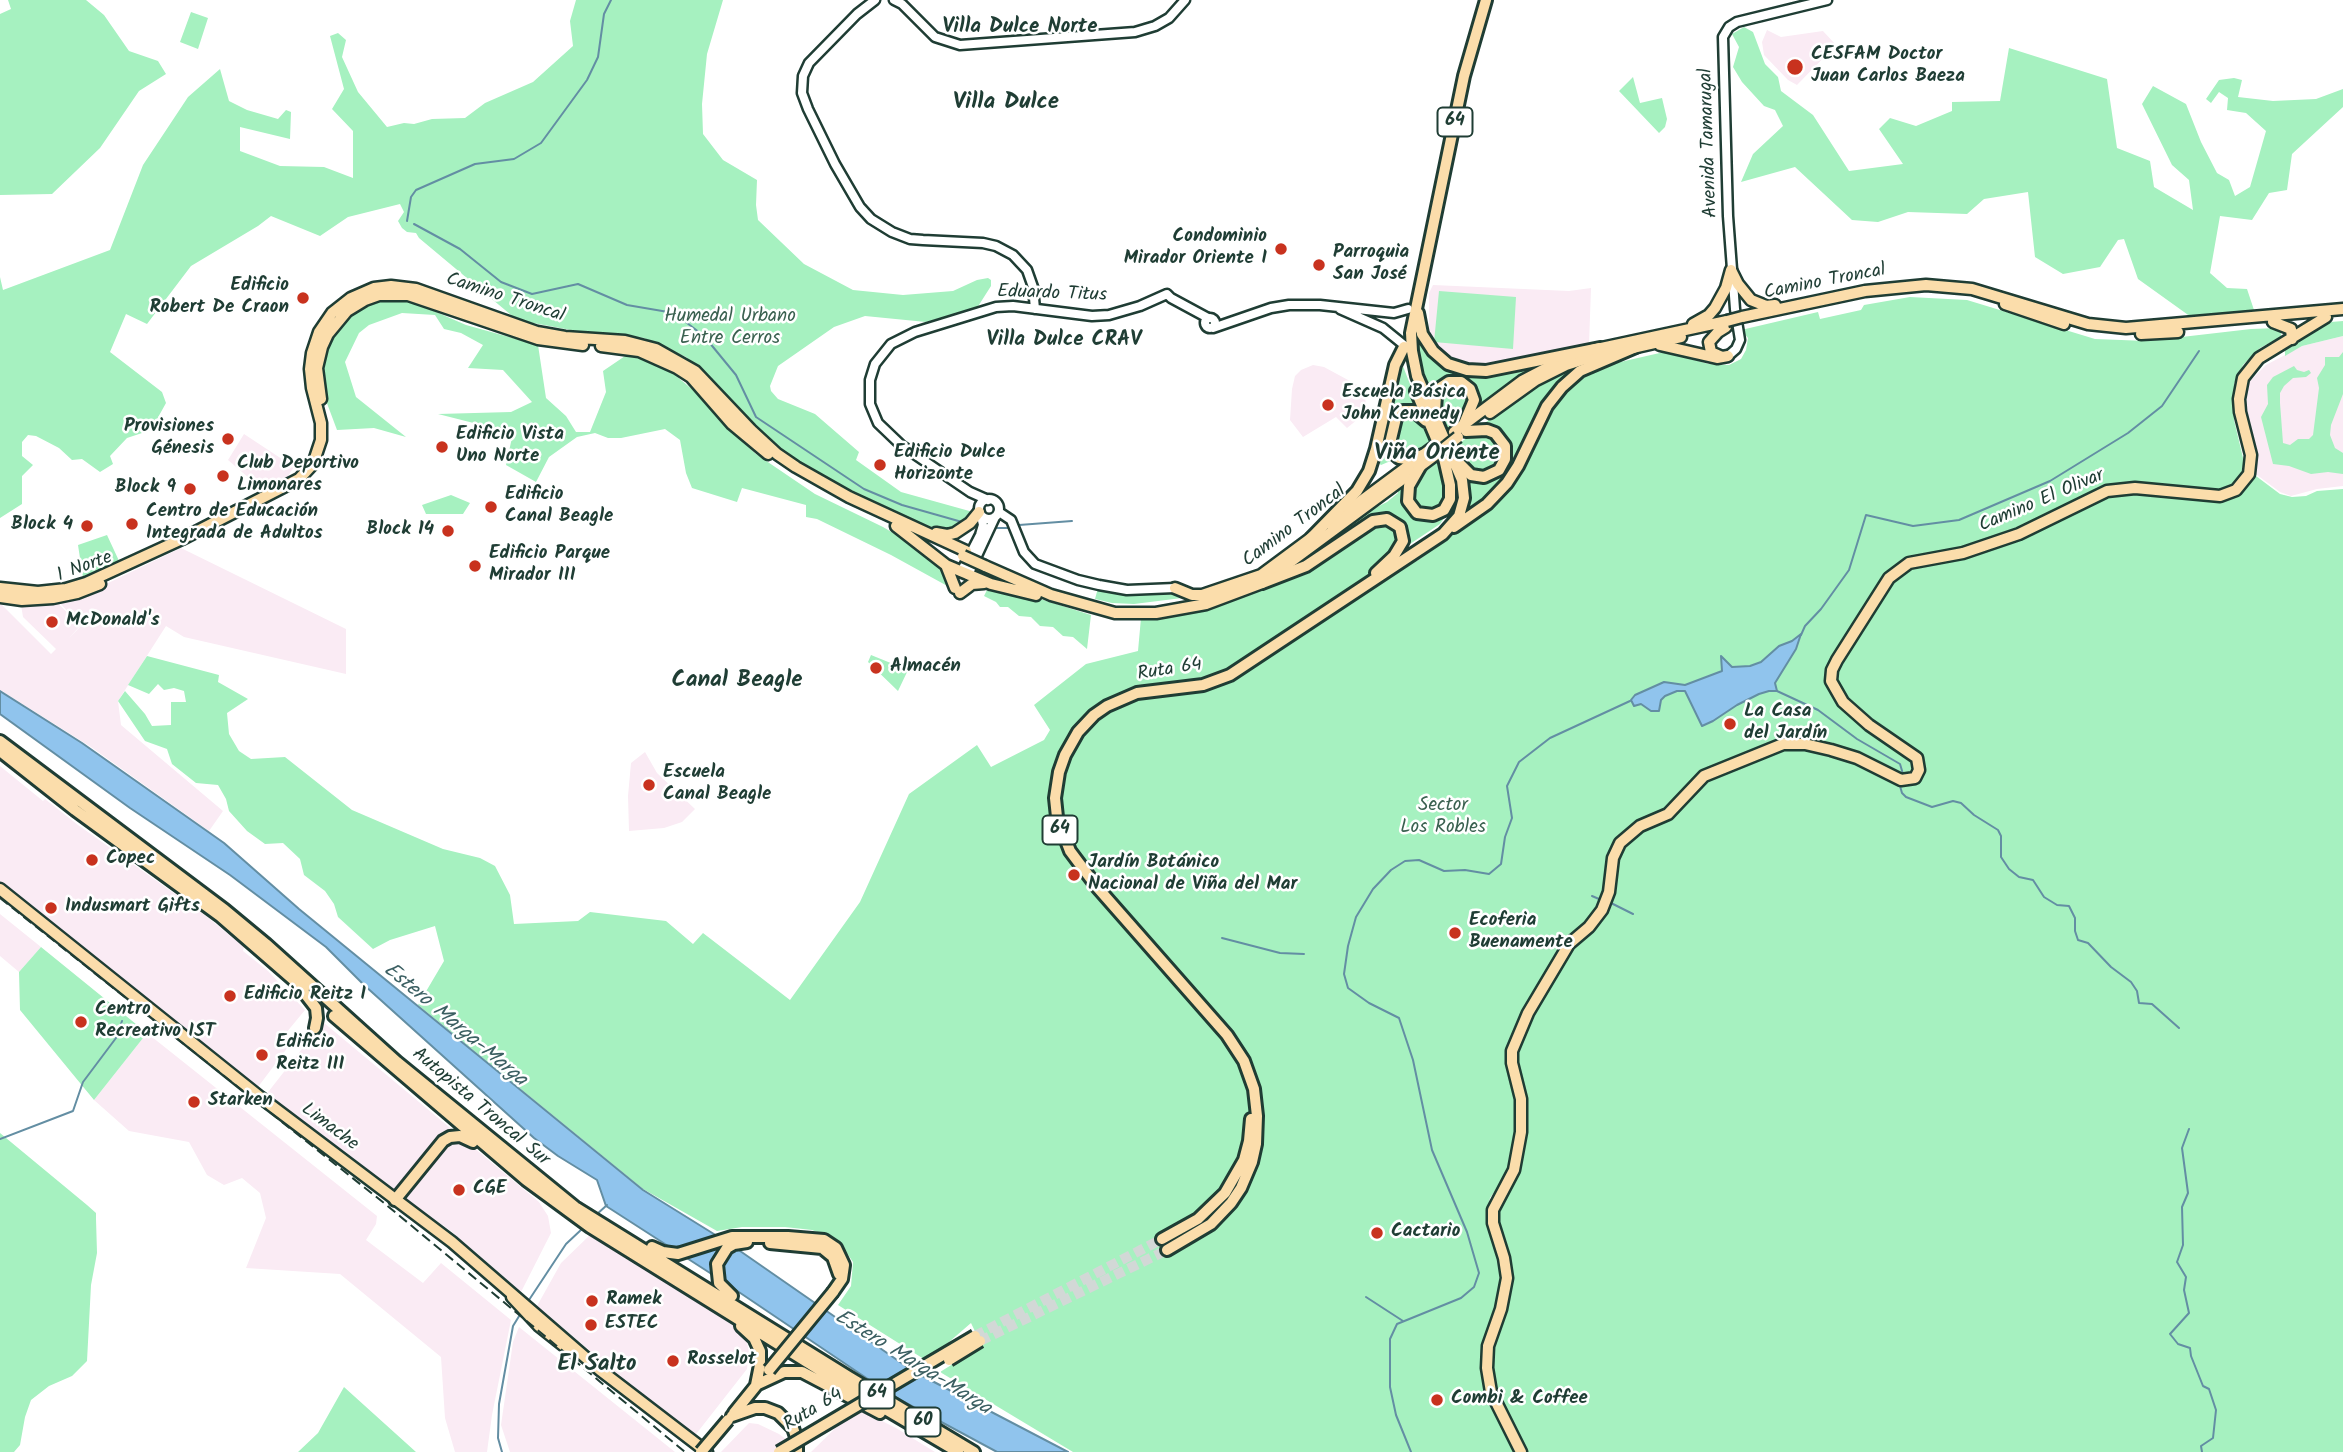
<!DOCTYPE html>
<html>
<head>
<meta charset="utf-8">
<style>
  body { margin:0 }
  canvas { display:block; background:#fff }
</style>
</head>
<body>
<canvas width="2343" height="1452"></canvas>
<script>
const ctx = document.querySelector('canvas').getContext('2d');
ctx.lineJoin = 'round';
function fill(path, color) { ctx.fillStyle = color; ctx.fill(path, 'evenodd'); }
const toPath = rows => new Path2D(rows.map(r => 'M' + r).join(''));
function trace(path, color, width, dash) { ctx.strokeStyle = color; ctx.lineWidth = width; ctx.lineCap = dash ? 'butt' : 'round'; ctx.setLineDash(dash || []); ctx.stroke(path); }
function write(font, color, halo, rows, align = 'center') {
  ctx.font = font + ' Kalam,sans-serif'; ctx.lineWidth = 5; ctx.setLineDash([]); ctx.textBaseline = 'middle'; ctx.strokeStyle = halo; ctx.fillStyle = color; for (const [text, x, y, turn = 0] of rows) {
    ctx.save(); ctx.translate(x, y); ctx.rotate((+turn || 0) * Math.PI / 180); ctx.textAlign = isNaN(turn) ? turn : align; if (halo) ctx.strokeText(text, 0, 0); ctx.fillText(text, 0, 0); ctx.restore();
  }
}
fill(toPath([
  [1767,30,1781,37,1823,31,1836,45,1797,85,1788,80,1764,55,1762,42],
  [1433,285,1569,291,1591,288,1589,345,1497,363,1471,363,1453,359,1440,353,1429,336,1429,293],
  [2343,336,2343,486,2317,489,2291,496,2280,492,2253,472,2257,463,2255,446,2245,415,2249,382,2266,365,2302,346],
  [1313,365,1324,367,1361,387,1365,393,1366,408,1363,415,1347,428,1336,417,1303,437,1290,420,1292,389,1295,376,1301,370],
  [244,434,294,467,284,482,263,490,228,460],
  [181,548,346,629,346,674,184,637,166,626,118,701,121,725,223,811,209,831,91,747,0,690,0,603,51,654,56,649,23,617,21,605,56,601,80,626,69,638,81,626,58,601,77,598],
  [645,752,657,773,695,809,682,822,664,828,629,831,628,796,631,763],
  [0,766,43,801,45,799,78,825,206,916,244,947,243,951,268,971,305,1010,286,1033,294,1039,258,1087,205,1048,0,883],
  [0,914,41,947,19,972,0,956],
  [323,1022,539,1202,548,1216,551,1233,521,1292,451,1231,341,1154,265,1096],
  [147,1033,377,1216,376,1224,366,1240,423,1283,441,1263,511,1320,492,1415,487,1452,455,1452,445,1418,441,1357,340,1274,246,1268,266,1218,260,1193,242,1178,224,1185,207,1175,189,1142,129,1131,94,1100],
  [591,1234,740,1330,746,1338,749,1352,747,1369,693,1438,537,1306,561,1263],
  [519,1327,675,1452,510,1452,501,1425,513,1342],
  [856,1408,896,1428,935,1452,811,1452],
  [749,1423,758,1424,779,1434,787,1440,789,1452,721,1452]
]), '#faebf4');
fill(toPath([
  [8,0,86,0,104,15,129,51,158,61,166,74,139,91,100,148,52,194,0,195,0,14,11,9],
  [576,0,723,0,707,54,702,104,703,134,723,160,757,180,756,205,758,220,804,264,853,290,903,295,953,291,977,280,988,278,991,280,991,286,977,308,926,322,865,316,834,327,778,366,770,386,771,391,778,399,815,414,859,452,856,460,901,492,973,512,959,527,948,531,939,531,863,497,789,456,748,421,712,381,686,357,644,338,576,331,517,320,419,238,416,233,407,232,402,228,398,221,404,212,400,204,348,217,320,236,271,216,258,226,191,266,147,324,126,314,110,352,162,392,166,403,151,430,127,438,110,456,113,464,100,472,82,459,72,460,59,448,36,436,28,435,22,442,22,456,33,465,22,476,22,504,0,518,0,277,3,290,110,250,143,165,188,97,220,69,229,101,247,110,278,119,286,110,291,112,290,139,240,127,240,151,280,166,324,167,353,178,353,131,332,109,344,89,330,36,338,33,346,40,342,57,358,92,387,127,404,123,414,124,432,119,465,118,485,103,533,82,573,46,570,21],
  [191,12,208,18,198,49,180,42],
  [1744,27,1753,32,1765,64,1778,77,1781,91,1813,115,1849,171,1903,164,1879,129,1890,118,1916,126,1952,111,1952,102,2000,101,2009,48,2107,79,2117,148,2150,161,2154,187,2193,210,2189,180,2172,165,2142,104,2153,86,2186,104,2201,142,2217,173,2229,180,2235,196,2250,187,2266,131,2246,113,2227,110,2228,98,2219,92,2211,103,2206,99,2219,80,2234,78,2242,80,2238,97,2273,101,2316,99,2343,89,2343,107,2292,154,2287,190,2269,193,2252,220,2220,216,2210,273,2227,288,2247,289,2254,310,2191,317,2138,279,2124,239,2118,240,2100,267,2063,274,2035,257,2028,192,1984,199,1967,214,1908,212,1878,222,1852,220,1795,167,1741,182,1753,154,1783,126,1775,110,1764,106,1742,82,1733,67,1739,47,1732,34],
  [1633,77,1640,103,1662,98,1667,119,1665,127,1659,133,1619,91],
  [1439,291,1516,297,1513,349,1434,342],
  [1910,297,1967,300,2095,339,2147,341,2251,329,2277,328,2281,332,2281,337,2260,348,2243,365,2234,384,2234,420,2244,462,2240,479,2231,487,2218,490,2200,490,2142,483,2119,483,2101,486,2019,529,1952,550,1904,559,1890,569,1829,662,1827,679,1828,690,1845,710,1872,733,1913,758,1916,771,1911,779,1790,739,1775,742,1710,767,1695,779,1666,810,1627,830,1614,845,1605,889,1597,911,1565,944,1512,1034,1508,1045,1507,1059,1516,1108,1516,1133,1512,1159,1505,1176,1490,1198,1487,1212,1488,1226,1501,1257,1504,1287,1485,1372,1519,1452,1073,1452,940,1372,982,1346,971,1323,927,1361,838,1305,851,1286,853,1262,844,1249,831,1237,812,1230,785,1227,742,1227,717,1231,643,1189,418,1005,444,961,435,926,390,940,373,949,338,917,334,904,325,891,304,875,300,859,283,843,265,844,247,831,229,811,226,799,218,785,196,783,172,764,167,749,145,741,118,701,125,691,145,714,152,726,171,725,171,702,186,702,184,691,174,688,164,690,158,684,149,694,128,685,147,656,219,675,218,682,248,699,227,713,229,734,239,751,251,759,285,757,352,810,443,849,480,858,495,866,510,895,514,924,578,921,590,912,666,921,693,944,703,933,790,1000,860,902,909,794,977,745,991,767,1044,740,1050,730,1034,705,1086,664,1138,651,1141,618,1168,615,1251,593,1292,576,1371,524,1400,521,1387,515,1293,568,1359,516,1387,502,1398,493,1398,488,1405,482,1402,492,1404,503,1418,518,1437,519,1451,508,1440,524,1407,546,1417,561,1492,505,1559,395,1579,376,1594,368,1664,352,1709,364,1729,365,1741,359,1746,350,1748,338,1741,330,1818,312,1820,319,1861,310,1864,305],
  [387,298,411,301,466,325,538,345,546,398,566,416,576,432,590,432,606,392,603,371,628,354,669,370,693,390,720,421,756,454,815,494,883,527,915,546,947,571,951,588,891,555,817,519,806,517,806,505,742,488,737,502,692,488,686,473,680,440,665,429,621,438,608,438,595,433,577,437,549,457,536,482,506,465,513,433,438,414,511,412,532,402,503,370,468,368,483,345,461,333,444,329,435,315,402,313,369,325,359,333,345,362,356,397,406,437,374,428,337,430,322,390,324,350,332,335,349,315,370,302],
  [1416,320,1447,368,1542,363,1477,410,1475,388,1469,381,1461,378,1451,377,1441,380,1434,388,1431,398,1419,368,1415,349],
  [2343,321,2343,336,2302,346,2285,356,2285,349,2315,328,2331,322],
  [2343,352,2343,394,2331,425,2330,435,2335,448,2343,453,2343,474,2328,472,2311,474,2289,466,2273,464,2261,417,2268,404,2267,385,2273,377,2294,366,2297,370,2304,372,2309,370,2311,373,2306,377,2293,378,2284,386,2280,393,2280,403,2283,443,2290,445,2298,439,2309,439,2313,435,2319,388,2317,378,2325,365,2325,357,2339,357],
  [1401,361,1420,410,1394,414,1390,421,1386,444,1393,460,1381,465,1378,462],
  [1582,364,1563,380,1514,467,1496,491,1461,520,1463,473,1489,479,1510,451,1480,427,1523,392],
  [1454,384,1468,390,1470,409,1447,429,1438,400,1443,387],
  [1407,413,1421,420,1433,440,1410,456,1397,454,1394,430,1397,421],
  [1491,434,1505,455,1491,472,1476,472,1462,463,1454,447,1471,435],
  [1441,456,1448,484,1443,507,1423,512,1413,504,1413,479,1418,472],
  [2252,473,2280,494,2292,497,2306,496,2317,491,2343,489,2343,1452,1523,1452,1493,1391,1489,1358,1504,1306,1503,1247,1495,1209,1521,1148,1514,1061,1515,1041,1565,954,1595,924,1613,870,1628,838,1655,822,1702,780,1789,746,1832,753,1870,768,1897,783,1905,784,1920,762,1845,701,1836,686,1835,669,1895,576,1917,564,2000,546,2027,535,2101,495,2125,492,2208,500,2227,498],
  [451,495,470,503,463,514,426,514,422,505],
  [107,535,120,563,83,578,78,545],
  [988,588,1031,596,1091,615,1087,649,1073,637,1063,636,1053,627,1040,626,1031,617,1019,616,1008,607,1000,607,996,602,984,596],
  [1098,588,1174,591,1190,597,1134,604,1112,603,1095,599],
  [871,655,908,670,898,691,868,662],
  [41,947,147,1033,94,1100,20,1010,19,972],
  [0,1133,87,1205,96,1213,96,1219,97,1253,91,1285,87,1361,72,1376,49,1386,31,1400,25,1417,20,1445,14,1452,0,1452],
  [344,1387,416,1452,298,1452,318,1433]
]), '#a6f1c0');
const water = toPath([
  [1801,634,1796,649,1775,683,1777,691,1769,691,1759,694,1737,705,1713,721,1702,726,1685,691,1677,691,1665,696,1661,700,1659,711,1651,711,1641,704,1634,706,1631,700,1635,695,1664,682,1685,685,1722,671,1721,656,1732,667,1750,666,1761,662,1779,646,1792,641,1801,634],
  [0,691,82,743,224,843,299,909,643,1190,730,1244,913,1371,1068,1452,997,1452,893,1396,724,1282,606,1206,597,1180,558,1156,534,1138,364,985,326,947,230,875,130,808,0,714,0,691]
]);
fill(water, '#90c4ed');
trace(water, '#638ea3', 2);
trace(toPath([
  [407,221,411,197,416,190,475,164,514,159,541,143,587,80,598,57,604,14,611,0],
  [414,224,460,249,501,282,532,294,578,284,627,305,674,313,704,336,736,375,756,417,864,489,902,505,962,522],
  [1019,525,1072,521],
  [997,528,1010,528],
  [1801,635,1805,626,1821,609,1849,570,1866,515,1913,526,1959,520,2050,481,2128,433,2162,406,2199,351],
  [1777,691,1818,710,1857,739,1900,764,1903,774],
  [1900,786,1902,793,1906,797,1932,807,1953,801,1961,803,1974,815,1998,830,2001,836,2001,857,2009,869,2019,877,2033,880,2044,897,2057,905,2069,906,2075,918,2075,931,2078,940,2088,943,2111,967,2131,982,2137,991,2139,1003,2152,1004,2179,1028],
  [1592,896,1599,899],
  [1611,903,1633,914],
  [1222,938,1280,953,1304,954],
  [2189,1129,2182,1148,2188,1193,2182,1207,2183,1245,2177,1262,2186,1277,2184,1290,2189,1313,2170,1334,2178,1344,2190,1348,2191,1356,2203,1386,2209,1389,2216,1410,2213,1438,2201,1446,2202,1452],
  [0,1139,73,1111,83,1082,116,1038,122,1021],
  [596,1215,607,1205],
  [1366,1297,1403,1321],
  [527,1303,566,1244,582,1229],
  [502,1452,498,1438,499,1404,513,1326,521,1313],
  [1411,1452,1396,1415,1390,1387,1390,1339,1397,1324,1461,1298,1474,1287,1479,1273,1467,1232,1432,1150,1413,1060,1399,1018,1369,1003,1348,988,1344,974,1348,946,1356,917,1373,889,1391,870,1405,861,1419,860,1444,871,1465,870,1489,874,1501,864,1505,837,1512,818,1507,786,1519,762,1550,738,1630,701]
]), '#638ea3', 2);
trace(toPath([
  [975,1336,1162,1239],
  [980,1341,1167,1250]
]), '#d2d8d6', 10, [10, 5]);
const minor = toPath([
  [875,0,857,14,809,63,803,76,802,93,808,109,835,164,860,207,871,219,892,232,910,239,923,240,983,243,996,246,1013,255,1027,270,1033,287,1035,309],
  [894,0,902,4,935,37,960,45,1135,32,1155,26,1169,18,1185,0],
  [1340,309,1383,328,1404,345],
  '1205 323a5 5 0 1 1 10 0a5 5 0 1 1-10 0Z',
  [1213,328,1271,308,1289,305,1320,305,1394,313,1408,309],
  [1728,356,1736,349,1740,340,1735,309,1728,216,1723,37,1729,27,1737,22,1827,0],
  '979 509a10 10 0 1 1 20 0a10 10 0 1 1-20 0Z',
  [988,500,970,492,901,445,878,423,870,404,870,380,875,364,891,344,915,332,996,307,1013,306,1092,316,1109,315,1140,306,1167,294,1171,298,1208,318],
  [999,512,1011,520,1024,552,1035,564,1078,580,1099,585,1127,590,1175,588],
  [961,572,980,535,983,525,981,516],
  [968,575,995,517]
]);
const major = toPath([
  [1731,270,1738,284,1751,300,1766,306,1775,305],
  [2005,304,2064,324],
  [1742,317,1865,291,1926,285,1972,289,2088,324,2126,328,2343,309],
  [2273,322,2291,329,2292,339],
  [1693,324,1709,315,1715,308,1726,288,1731,270],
  [2141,334,2178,332],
  [1660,345,1717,358,1728,356],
  [601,346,639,351,677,368,691,377,732,424,768,454],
  [1592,350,1727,321],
  [1720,356,1711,352,1709,342,1718,332,1726,327],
  [321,399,317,368,322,347,328,334,347,311,365,300,379,295,408,295,538,339,583,345],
  [1490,413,1536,380,1566,365,1588,358,1681,337],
  [1454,432,1522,381,1568,357],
  [1330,524,1435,446],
  [896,526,946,565,991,584,1036,595],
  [936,533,947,535,955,533,970,523,979,512],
  [946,565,955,588],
  [985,566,1051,595,1115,613,1156,613,1206,604,1262,583,1438,453],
  [1257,578,1315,535],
  [0,588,38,592,66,589,86,583,182,539,299,479,313,464,321,440,321,423,312,388,310,369,312,353,319,332,332,313,351,298,374,288,391,286,416,289,537,332,565,337,625,341,656,349,695,371,751,430,777,454,796,467,849,497,966,551],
  [1175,588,1192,595,1202,595,1261,575],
  [960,593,972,584,984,583],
  [0,597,22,600,53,598,77,593,100,584],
  [0,889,260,1097,452,1242,600,1370,707,1452],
  [512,1297,539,1326,573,1353],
  [1521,1452,1491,1392,1487,1368,1488,1346,1501,1309,1507,1278,1504,1258,1493,1223,1493,1210,1514,1170,1521,1132,1521,1099,1512,1063,1512,1051,1528,1013,1569,944,1589,927,1602,910,1609,892,1613,858,1620,843,1640,826,1668,814,1704,776,1783,744,1805,744,1831,750,1857,758,1901,780,1915,778,1919,770,1917,758,1869,725,1843,702,1831,681,1832,670,1837,660,1889,578,1909,563,1963,553,2019,534,2107,491,2135,488,2220,496,2236,490,2249,474,2251,455,2240,412,2239,399,2243,378,2259,358,2326,317]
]);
const highway = toPath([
  [1418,313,1422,334,1433,351,1448,364,1467,370,1486,371,1600,348],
  [1416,391,1444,457],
  [1435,412,1436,394,1440,388,1449,382,1461,382,1470,389,1474,400,1464,424],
  [1423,455,1407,459,1399,458,1392,452,1391,439,1396,418,1403,411,1414,411,1426,421],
  [1459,463,1471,475,1484,477,1499,470,1505,459,1505,446,1495,433,1487,430,1466,431],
  [1421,465,1409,486,1408,501,1417,513,1433,515,1444,510,1450,499,1450,485,1443,454],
  [1454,527,1487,504,1507,483,1518,466,1547,406,1562,387,1580,371,1636,347],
  [1311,538,1357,491,1369,471,1376,449,1395,365,1404,347],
  [1262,583,1306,566,1373,521,1387,519,1400,527,1403,541,1394,556,1376,573],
  [0,741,225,910,266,944,397,1062,575,1207,849,1377,974,1452],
  [0,751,75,810,220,916,304,989],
  [299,986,316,1008,317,1018,315,1028],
  [334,1016,526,1180,590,1227,831,1377,958,1452],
  [395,1200,443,1141,450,1137,460,1136,473,1142],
  [1162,1239,1198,1219,1225,1193,1244,1160,1249,1141,1251,1119],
  [770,1243,822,1248,833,1257,839,1274],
  [652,1247,663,1252,678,1254,732,1237,788,1237,824,1240,836,1248,844,1265,842,1279,833,1292],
  [1167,1250,1211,1224,1231,1203,1241,1188,1252,1162,1256,1144,1257,1116,1254,1089,1244,1061,1227,1035,1097,887,1070,851,1057,817,1055,798,1059,772,1065,755,1078,732,1094,715,1107,706,1137,693,1203,685,1230,675,1443,534,1459,516,1464,498,1462,480,1417,376,1412,351,1411,333,1464,76,1486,0],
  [732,1296,719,1283,717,1264,727,1248,734,1244,747,1242],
  [741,1326,754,1338,760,1351,760,1365,756,1385],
  [756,1385,784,1372,802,1372,880,1413],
  [734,1413,759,1382],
  [732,1416,755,1408,765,1408,778,1413,793,1428,797,1440,797,1452]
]);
trace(minor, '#1f3d34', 13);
trace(major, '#1f3d34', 15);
trace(highway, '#1f3d34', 16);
trace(minor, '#fff', 8);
trace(major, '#fbddab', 10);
trace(highway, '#fbddab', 10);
trace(toPath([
  [0,898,384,1203,685,1452]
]), '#1f3d34', 2, [10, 5]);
const majorBridge = toPath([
  [1727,321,1742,317],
  [1438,453,1458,437],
  [963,556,985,566]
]);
const highwayBridge = toPath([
  [949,1360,980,1341],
  [769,1370,833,1292],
  [701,1452,728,1420],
  [779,1452,975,1336]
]);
trace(majorBridge, '#1f3d34', 15, []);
trace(highwayBridge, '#1f3d34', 16, []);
trace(majorBridge, '#fbddab', 10);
trace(highwayBridge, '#fbddab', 10);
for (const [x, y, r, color] of [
  [1795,67,9,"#c8321e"],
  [1281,249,7,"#c8321e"],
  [1319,265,7,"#c8321e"],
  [303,298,7,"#c8321e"],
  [1328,405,7,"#c8321e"],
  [228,439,7,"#c8321e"],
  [442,447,7,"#c8321e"],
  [880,465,7,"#c8321e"],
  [223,476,7,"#c8321e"],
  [190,489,7,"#c8321e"],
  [491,507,7,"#c8321e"],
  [132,524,7,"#c8321e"],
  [87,526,7,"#c8321e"],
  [448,531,7,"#c8321e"],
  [475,566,7,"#c8321e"],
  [52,622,7,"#c8321e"],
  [876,668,7,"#c8321e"],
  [1730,724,7,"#c8321e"],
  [649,785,7,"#c8321e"],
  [92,860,7,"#c8321e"],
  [1074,875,7,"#c8321e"],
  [51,908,7,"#c8321e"],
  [1455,933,7,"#c8321e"],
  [230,996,7,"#c8321e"],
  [81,1022,7,"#c8321e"],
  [262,1055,7,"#c8321e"],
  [194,1102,7,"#c8321e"],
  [459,1190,7,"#c8321e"],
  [1377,1233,7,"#c8321e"],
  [592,1301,7,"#c8321e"],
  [591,1325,7,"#c8321e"],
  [673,1361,7,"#c8321e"],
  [1437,1400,7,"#c8321e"]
]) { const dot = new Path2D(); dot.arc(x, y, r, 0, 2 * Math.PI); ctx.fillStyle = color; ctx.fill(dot); trace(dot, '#fff', 2.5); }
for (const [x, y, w] of [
  [1455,122,35],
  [1060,830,35],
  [877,1394,35],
  [923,1422,35]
]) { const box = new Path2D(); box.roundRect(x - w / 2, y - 14.5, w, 29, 5); ctx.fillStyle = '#fff'; ctx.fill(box); trace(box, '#1f3d34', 2); }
write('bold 18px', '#1f3d34', null, [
  ["64",1455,122],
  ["64",1060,830],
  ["64",877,1394],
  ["60",923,1422]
]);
write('bold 19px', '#1f3d34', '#fff', [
  ["CESFAM Doctor",1811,56],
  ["Juan Carlos Baeza",1811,78],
  ["Condominio",1267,238,"right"],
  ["Mirador Oriente I",1267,260,"right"],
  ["Parroquia",1333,254],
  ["San José",1333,276],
  ["Edificio",289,287,"right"],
  ["Robert De Craon",289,309,"right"],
  ["Escuela Básica",1342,394],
  ["John Kennedy",1342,416],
  ["Provisiones",214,428,"right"],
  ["Génesis",214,450,"right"],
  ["Edificio Vista",456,436],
  ["Uno Norte",456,458],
  ["Edificio Dulce",894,454],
  ["Horizonte",894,476],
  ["Club Deportivo",237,465],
  ["Limonares",237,487],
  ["Block 9",176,489,"right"],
  ["Edificio",505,496],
  ["Canal Beagle",505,518],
  ["Centro de Educación",146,513],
  ["Integrada de Adultos",146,535],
  ["Block 4",73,526,"right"],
  ["Block 14",434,531,"right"],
  ["Edificio Parque",489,555],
  ["Mirador III",489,577],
  ["McDonald's",66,622],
  ["Almacén",890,668],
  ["La Casa",1744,713],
  ["del Jardín",1744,735],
  ["Escuela",663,774],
  ["Canal Beagle",663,796],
  ["Copec",106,860],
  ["Jardín Botánico",1088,864],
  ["Nacional de Viña del Mar",1088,886],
  ["Indusmart Gifts",65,908],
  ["Ecoferia",1469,922],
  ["Buenamente",1469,944],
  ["Edificio Reitz I",244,996],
  ["Centro",95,1011],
  ["Recreativo IST",95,1033],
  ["Edificio",276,1044],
  ["Reitz III",276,1066],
  ["Starken",208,1102],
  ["CGE",473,1190],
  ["Cactario",1391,1233],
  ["Ramek",606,1301],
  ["ESTEC",605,1325],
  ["Rosselot",687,1361],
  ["Combi & Coffee",1451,1400]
], 'left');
write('19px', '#1f3d34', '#fff', [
  ["Avenida Tamarugal",1710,143,-92],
  ["Camino Troncal",1825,283,-11],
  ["Eduardo Titus",1052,295,2],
  ["Camino Troncal",505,299,18],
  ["Camino El Olivar",2042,502,-23],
  ["Camino Troncal",1295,527,-37],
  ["1 Norte",85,568,-20],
  ["Ruta 64",1170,671,-9],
  ["Autopista Troncal Sur",480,1108,40],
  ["Limache",329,1128,37],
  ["Ruta 64",814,1411,-31]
]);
write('19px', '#3a6150', '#fff', [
  ["Humedal Urbano",730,318],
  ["Entre Cerros",730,340],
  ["Sector",1443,807],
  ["Los Robles",1443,829]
]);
write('bold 21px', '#1f3d34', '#fff', [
  ["Villa Dulce Norte",1020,28],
  ["Villa Dulce CRAV",1064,341]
]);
write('italic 21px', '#3b5f62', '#fff', [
  ["Estero Marga-Marga",454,1026,40],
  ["Estero Marga-Marga",912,1364,32]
]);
write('bold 23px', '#1f3d34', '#fff', [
  ["Villa Dulce",1006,104],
  ["Viña Oriente",1437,455],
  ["Canal Beagle",737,682],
  ["El Salto",597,1366]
]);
</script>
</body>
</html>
